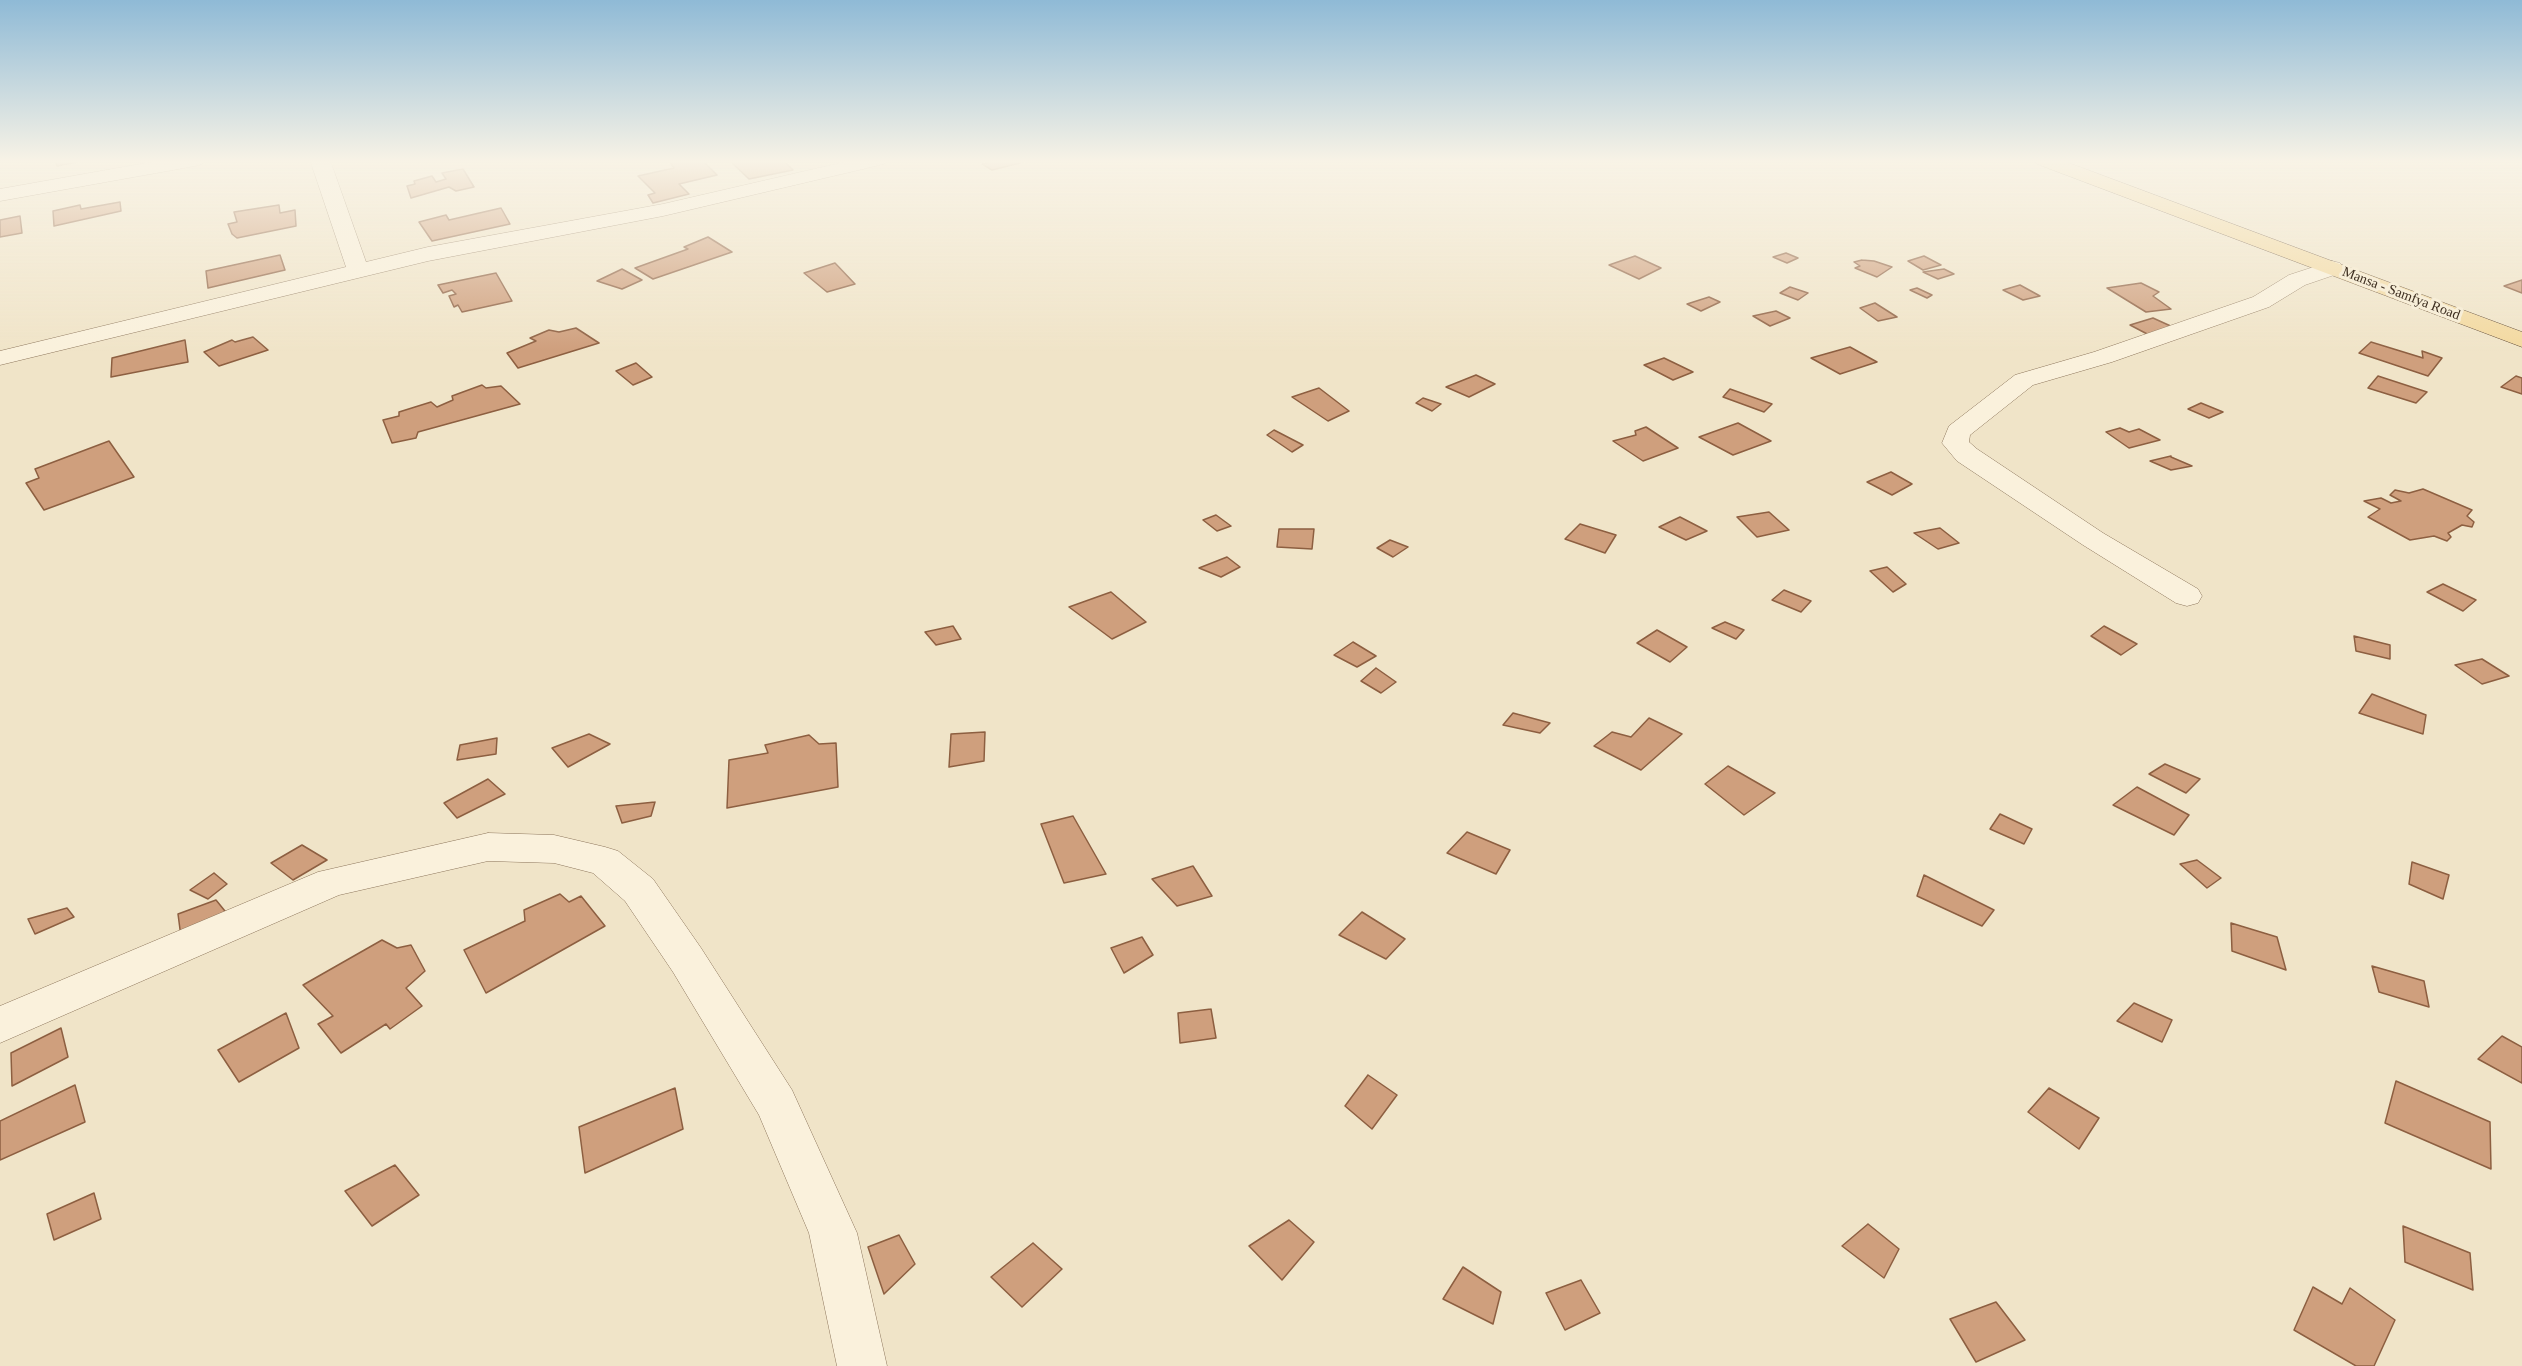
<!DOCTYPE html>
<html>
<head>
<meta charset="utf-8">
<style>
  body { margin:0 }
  canvas { display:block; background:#f0e4c8 }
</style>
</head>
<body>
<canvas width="2522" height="1366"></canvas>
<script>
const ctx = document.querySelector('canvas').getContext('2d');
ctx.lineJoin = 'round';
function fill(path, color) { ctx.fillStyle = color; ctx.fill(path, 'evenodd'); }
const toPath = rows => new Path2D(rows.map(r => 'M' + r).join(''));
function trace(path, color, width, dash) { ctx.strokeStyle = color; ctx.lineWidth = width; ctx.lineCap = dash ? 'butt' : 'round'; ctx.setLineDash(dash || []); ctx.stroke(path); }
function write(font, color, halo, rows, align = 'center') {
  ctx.font = font + ' Georgia,serif'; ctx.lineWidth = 6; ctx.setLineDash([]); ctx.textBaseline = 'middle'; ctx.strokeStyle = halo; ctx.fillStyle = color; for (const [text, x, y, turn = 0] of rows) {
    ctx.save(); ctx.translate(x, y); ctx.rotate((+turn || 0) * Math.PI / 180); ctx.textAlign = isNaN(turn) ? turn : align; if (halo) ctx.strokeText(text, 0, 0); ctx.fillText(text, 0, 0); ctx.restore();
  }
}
const building = toPath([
  [55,160,88,160,57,166,55,160],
  [702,160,717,175,679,184,689,194,653,203,648,195,655,193,638,176,674,168,669,161,702,160],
  [729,160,783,160,793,170,749,179,729,160],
  [987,160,1020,160,1024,162,992,170,982,164,990,162,987,160],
  [463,169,474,187,456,191,449,187,411,198,407,186,415,184,414,181,432,176,436,182,446,179,442,173,463,169],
  [120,202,121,211,54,226,53,211,80,205,81,209,120,202],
  [279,205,280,213,295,210,296,226,237,238,232,234,228,224,237,222,234,212,279,205],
  [501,208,510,224,432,241,419,222,446,215,449,220,501,208],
  [20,216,22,233,0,237,0,220,20,216],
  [708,237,732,252,653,279,635,268,688,249,684,247,708,237],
  [1786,253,1798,258,1787,263,1773,257,1786,253],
  [280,255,285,270,208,288,206,271,280,255],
  [1635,256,1661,268,1639,279,1609,265,1635,256],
  [1924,256,1941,265,1923,270,1908,261,1924,256],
  [1862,260,1874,261,1892,267,1877,277,1855,268,1860,266,1854,262,1862,260],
  [835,263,855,284,827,292,804,273,835,263],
  [622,269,642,280,622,289,597,281,622,269],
  [1944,269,1954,274,1938,279,1923,272,1944,269],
  [496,273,512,301,462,312,458,305,454,307,449,296,456,294,452,290,443,293,438,285,496,273],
  [2522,280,2522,293,2504,286,2522,280],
  [2141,283,2159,292,2153,296,2171,309,2146,312,2107,288,2141,283],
  [2020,285,2040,296,2023,300,2003,290,2020,285],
  [1790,287,1808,293,1798,300,1780,293,1790,287],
  [1917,288,1932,295,1927,298,1910,290,1917,288],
  [1709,297,1720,302,1701,311,1687,304,1709,297],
  [1875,303,1897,317,1878,321,1860,308,1875,303],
  [1776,311,1790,318,1770,326,1753,316,1776,311],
  [2153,318,2175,328,2151,336,2130,325,2153,318],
  [576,328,599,343,518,368,507,353,536,341,530,338,549,330,559,332,576,328],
  [253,337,268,350,219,366,204,352,232,340,235,342,253,337],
  [185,340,188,362,111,377,112,358,185,340],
  [2371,342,2423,358,2422,351,2442,358,2428,376,2359,353,2371,342],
  [1850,347,1877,362,1840,374,1811,358,1850,347],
  [1664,358,1693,372,1673,380,1644,365,1664,358],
  [636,363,652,377,633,385,616,371,636,363],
  [1476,375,1495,384,1469,397,1446,387,1476,375],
  [2378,376,2427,392,2416,403,2368,388,2378,376],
  [2516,376,2522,378,2522,394,2501,387,2516,376],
  [482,385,486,388,501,386,520,404,418,432,416,438,392,443,383,420,399,416,399,412,431,402,437,407,453,400,452,396,482,385],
  [1319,388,1349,411,1328,421,1292,397,1319,388],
  [1730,389,1772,404,1764,412,1723,397,1730,389],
  [1423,398,1441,404,1432,411,1416,403,1423,398],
  [2201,403,2223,412,2209,418,2188,409,2201,403],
  [1738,423,1771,441,1733,455,1699,437,1738,423],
  [1646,427,1678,448,1643,461,1613,441,1636,435,1635,431,1646,427],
  [2120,428,2129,432,2139,429,2160,440,2129,448,2106,432,2120,428],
  [1274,430,1303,445,1292,452,1267,435,1274,430],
  [109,441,134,477,44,510,26,483,39,478,35,469,109,441],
  [2171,456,2171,457,2192,466,2171,470,2150,461,2171,456],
  [1891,472,1912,484,1892,495,1867,482,1891,472],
  [2423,489,2472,510,2467,516,2474,522,2472,527,2462,525,2448,533,2451,537,2447,541,2434,536,2410,540,2368,517,2380,509,2364,501,2381,498,2391,503,2401,501,2390,495,2395,490,2409,493,2423,489],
  [1769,512,1789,530,1757,537,1737,517,1769,512],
  [1216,515,1231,526,1217,531,1203,520,1216,515],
  [1680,517,1707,531,1686,540,1659,527,1680,517],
  [1580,524,1616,535,1605,553,1565,539,1580,524],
  [1940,528,1959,543,1938,549,1914,533,1940,528],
  [1279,529,1314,529,1312,549,1277,547,1279,529],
  [1390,540,1408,547,1393,557,1377,548,1390,540],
  [1227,557,1240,567,1221,577,1199,568,1227,557],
  [1887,567,1906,584,1893,592,1870,571,1887,567],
  [2443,584,2476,600,2463,611,2427,592,2443,584],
  [1784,590,1811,601,1801,612,1772,600,1784,590],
  [1111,592,1146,622,1112,639,1069,607,1111,592],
  [1725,622,1744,630,1736,639,1712,628,1725,622],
  [953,626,961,639,936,645,925,632,953,626],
  [2104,626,2137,644,2121,655,2091,636,2104,626],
  [1657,630,1687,647,1670,662,1637,643,1657,630],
  [2354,636,2390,645,2390,659,2356,651,2354,636],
  [1353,642,1376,656,1357,667,1334,655,1353,642],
  [2482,659,2509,676,2482,684,2455,665,2482,659],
  [1376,668,1396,682,1381,693,1361,681,1376,668],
  [2372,694,2426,715,2423,734,2359,713,2372,694],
  [1513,713,1550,723,1540,733,1503,725,1513,713],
  [1649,718,1682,734,1641,770,1594,746,1612,732,1631,737,1649,718],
  [985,732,984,761,949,767,951,734,985,732],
  [589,734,610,744,568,767,552,748,589,734],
  [809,735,819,744,836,743,838,787,727,808,729,760,768,753,765,745,809,735],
  [497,738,496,754,457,760,460,745,497,738],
  [2165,764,2200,779,2186,793,2149,774,2165,764],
  [1728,766,1775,793,1744,815,1705,784,1728,766],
  [488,779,505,794,457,818,444,803,488,779],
  [2137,787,2189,815,2174,835,2113,805,2137,787],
  [655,802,651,816,622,823,616,806,655,802],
  [2000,814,2032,829,2024,844,1990,829,2000,814],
  [1073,816,1106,874,1064,883,1041,824,1073,816],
  [1467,832,1510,850,1496,874,1447,853,1467,832],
  [302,845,327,860,293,880,271,863,302,845],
  [2197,860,2221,878,2207,888,2180,864,2197,860],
  [2412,862,2449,875,2443,899,2409,884,2412,862],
  [1193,866,1212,896,1177,906,1152,879,1193,866],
  [214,873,227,884,208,899,190,890,214,873],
  [1924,875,1994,910,1982,926,1917,896,1924,875],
  [560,894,569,902,581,896,605,926,486,993,464,950,525,921,524,910,560,894],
  [216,900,229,916,181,937,178,914,216,900],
  [67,908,74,917,35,934,28,919,67,908],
  [1362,912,1405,939,1386,959,1339,935,1362,912],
  [2231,923,2277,937,2286,970,2232,951,2231,923],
  [1142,937,1153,955,1124,973,1111,948,1142,937],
  [382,940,397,948,411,945,425,971,406,988,422,1006,390,1029,386,1024,341,1053,318,1024,333,1016,303,985,382,940],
  [2372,966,2424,981,2429,1007,2379,992,2372,966],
  [2134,1003,2172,1020,2162,1042,2117,1021,2134,1003],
  [1211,1009,1216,1038,1180,1043,1178,1013,1211,1009],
  [286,1013,299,1048,239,1082,218,1050,286,1013],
  [61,1028,68,1057,12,1086,11,1053,61,1028],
  [2502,1036,2522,1047,2522,1083,2478,1059,2502,1036],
  [1368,1075,1397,1095,1372,1129,1345,1106,1368,1075],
  [2396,1081,2490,1122,2491,1169,2385,1123,2396,1081],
  [75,1085,85,1122,0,1160,0,1121,75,1085],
  [675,1088,683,1129,585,1173,579,1127,675,1088],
  [2049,1088,2099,1118,2079,1149,2028,1112,2049,1088],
  [395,1165,419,1195,372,1226,345,1191,395,1165],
  [94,1193,101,1219,54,1240,47,1214,94,1193],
  [1289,1220,1314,1242,1282,1280,1249,1246,1289,1220],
  [1868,1224,1899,1249,1884,1278,1842,1246,1868,1224],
  [2403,1226,2470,1253,2473,1290,2405,1262,2403,1226],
  [899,1235,915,1264,884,1294,868,1247,899,1235],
  [1033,1243,1062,1269,1022,1307,991,1277,1033,1243],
  [1463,1267,1501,1292,1493,1324,1443,1299,1463,1267],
  [1581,1280,1600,1313,1565,1330,1546,1293,1581,1280],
  [2313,1287,2342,1304,2350,1288,2395,1320,2374,1366,2356,1366,2294,1330,2313,1287],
  [1996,1302,2025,1340,1976,1362,1950,1319,1996,1302]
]);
fill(building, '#cf9f7d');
trace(building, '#8d5f41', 1.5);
const minor = toPath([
  [163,160,205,160,202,164,195,166,0,201,0,189,163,160],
  [310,160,330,160,366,262,428,247,663,204,853,160,887,160,884,164,663,216,428,261,0,365,0,351,346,267,310,160],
  [2332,261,2340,263,2343,268,2340,273,2305,285,2269,307,2112,362,2033,385,1970,435,1969,442,1977,449,2103,533,2198,589,2202,596,2198,603,2187,606,2176,603,2083,545,1957,461,1942,443,1949,426,2015,375,2094,352,2253,297,2289,275,2332,261],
  [488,833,554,835,605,847,618,851,653,879,701,948,792,1090,857,1233,887,1366,837,1366,809,1233,759,1115,673,972,625,901,593,873,554,863,488,861,339,895,0,1043,0,1006,318,872,488,833]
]);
const primary = toPath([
  [2034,160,2061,160,2522,332,2522,347,2037,164,2034,160]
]);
trace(minor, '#8d765c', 1);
trace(primary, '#5b4430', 1);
fill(minor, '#faf1dc');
fill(primary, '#f3d9a0');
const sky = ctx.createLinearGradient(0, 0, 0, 351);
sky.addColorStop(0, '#8fbad6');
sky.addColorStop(0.46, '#f8f3e6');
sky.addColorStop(1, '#f8f3e600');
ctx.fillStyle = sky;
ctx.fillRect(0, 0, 2522, 351);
write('14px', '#3d2e20', '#f7eed8', [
  ["Mansa - Samfya Road",2401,294,21]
]);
</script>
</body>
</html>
